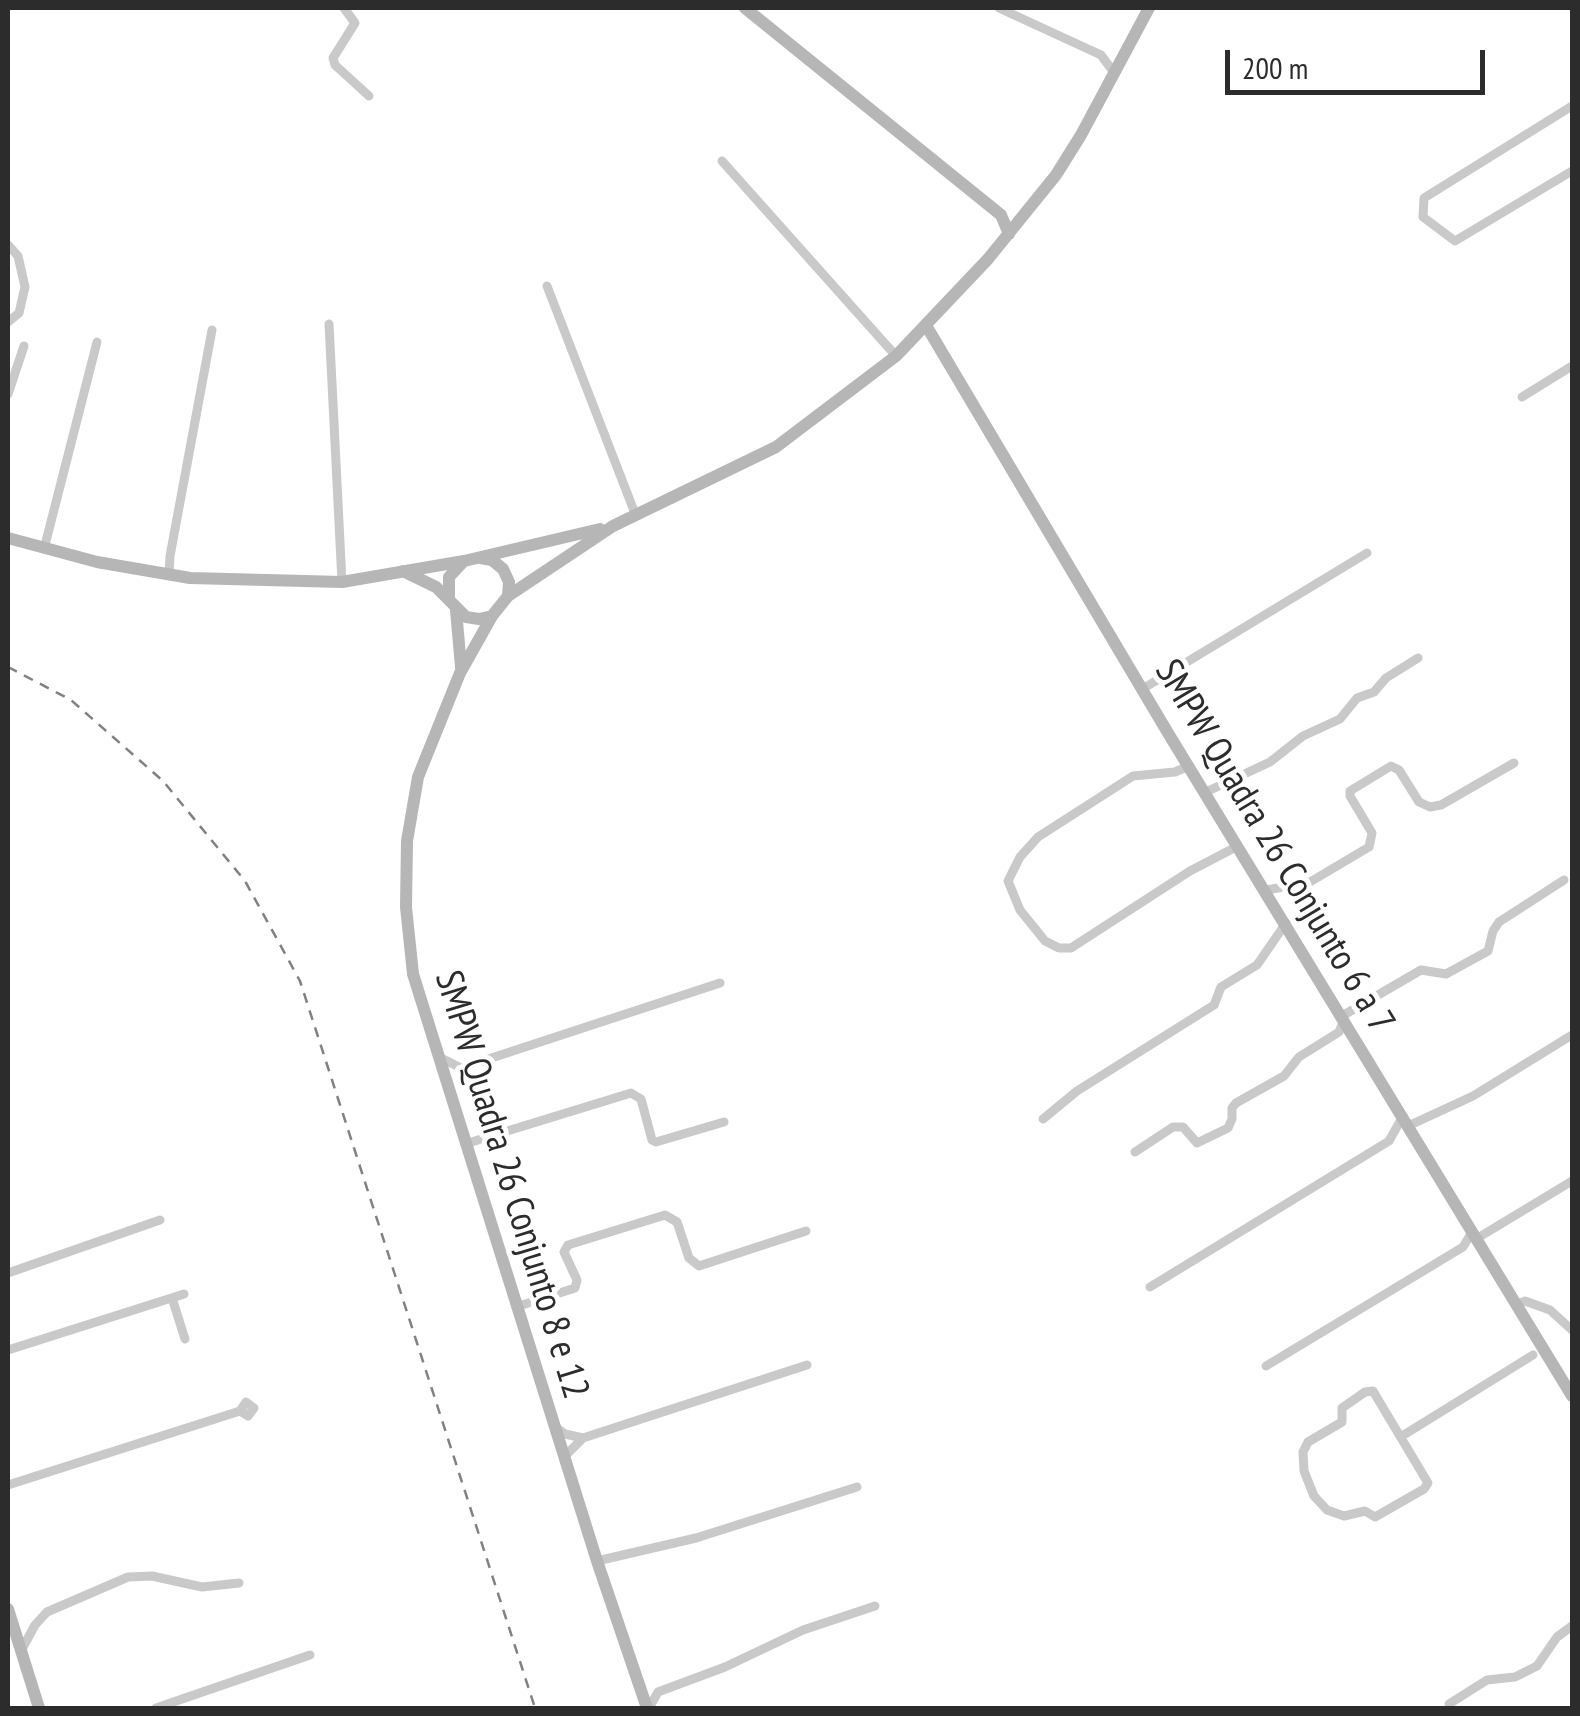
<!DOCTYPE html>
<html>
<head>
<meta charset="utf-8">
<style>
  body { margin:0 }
  #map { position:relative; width:1580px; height:1716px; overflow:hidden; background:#fff; font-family:"PT Sans Narrow",sans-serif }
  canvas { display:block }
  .frame { position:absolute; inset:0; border:10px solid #2c2c2c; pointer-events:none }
  .scale { position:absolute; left:1225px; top:50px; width:260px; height:45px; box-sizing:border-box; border:5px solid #2c2c2c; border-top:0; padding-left:12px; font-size:30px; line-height:35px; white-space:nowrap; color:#2c2c2c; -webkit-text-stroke:8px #fff; paint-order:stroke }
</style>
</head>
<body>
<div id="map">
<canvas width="1580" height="1716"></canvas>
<div class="frame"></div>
<div class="scale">200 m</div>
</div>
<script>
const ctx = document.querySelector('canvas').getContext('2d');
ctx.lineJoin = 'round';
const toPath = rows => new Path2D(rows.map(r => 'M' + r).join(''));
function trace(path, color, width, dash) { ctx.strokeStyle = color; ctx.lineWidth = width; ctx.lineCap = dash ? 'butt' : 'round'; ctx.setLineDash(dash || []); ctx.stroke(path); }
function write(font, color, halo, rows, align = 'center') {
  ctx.font = font + ' "PT Sans Narrow",sans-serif'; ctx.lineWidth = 10; ctx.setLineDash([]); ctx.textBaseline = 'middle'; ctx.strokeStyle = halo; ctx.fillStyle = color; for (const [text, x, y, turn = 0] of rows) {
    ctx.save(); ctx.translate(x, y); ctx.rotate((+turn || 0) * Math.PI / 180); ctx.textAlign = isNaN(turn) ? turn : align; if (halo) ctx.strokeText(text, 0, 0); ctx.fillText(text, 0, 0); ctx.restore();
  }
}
trace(toPath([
  [344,8,355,23,333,58,335,65,369,96],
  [999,8,1101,55,1115,74],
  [1572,106,1424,198,1423,217,1455,241,1572,171],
  [722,161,896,356],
  [8,245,18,256,25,287,19,313,8,322],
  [547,286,636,516],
  [329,324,342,582],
  [8,394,24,346],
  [1522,397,1572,366],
  [44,549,97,342],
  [169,575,170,556,212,330],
  [1144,688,1367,553],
  [1189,766,1175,772,1133,776,1038,837,1020,857,1008,881,1020,910,1045,941,1059,948,1071,948,1190,871,1238,846],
  [1206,792,1270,762,1303,736,1340,719,1357,698,1374,692,1386,678,1418,658],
  [1267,890,1310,882,1369,847,1372,833,1350,796,1350,791,1391,766,1399,770,1419,802,1430,807,1441,805,1514,763],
  [1342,1016,1421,970,1446,974,1488,951,1493,931,1499,922,1564,880],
  [439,1057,461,1068,720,983],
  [1043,1119,1077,1091,1214,1005,1221,987,1257,965,1286,923],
  [1408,1126,1473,1096,1572,1035],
  [465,1144,631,1093,641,1099,652,1140,656,1142,724,1122],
  [1135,1152,1173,1127,1183,1127,1197,1143,1228,1128,1232,1119,1232,1108,1236,1103,1284,1076,1299,1057,1339,1032,1344,1020],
  [1476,1239,1572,1181],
  [8,1273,160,1220],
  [1150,1287,1389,1141,1403,1116],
  [172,1298,185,1339],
  [1517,1305,1525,1301,1550,1310,1572,1330],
  [516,1307,575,1288,577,1280,564,1252,568,1245,665,1215,677,1222,689,1258,699,1266,806,1231],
  [8,1350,184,1294],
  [1266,1366,1463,1247,1472,1232],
  [1373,1391,1428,1483,1424,1489,1375,1517,1365,1511,1344,1516,1327,1510,1314,1496,1304,1471,1303,1452,1308,1442,1342,1422,1342,1408,1365,1392,1373,1391],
  [555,1427,565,1434,583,1438],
  [1402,1436,1533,1355],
  [564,1457,583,1438,807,1365],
  [8,1485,240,1411,246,1402,254,1408,248,1416,240,1411],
  [597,1561,696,1538,857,1487],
  [21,1651,35,1625,47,1612,128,1577,152,1576,202,1587,239,1583],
  [1449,1704,1487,1680,1515,1677,1537,1666,1557,1637,1572,1626],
  [156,1708,310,1655],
  [649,1708,658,1692,725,1667,803,1630,875,1606]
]), '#c9c9c9', 9);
trace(toPath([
  [745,8,1001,215,1009,234],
  [927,327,1168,733,1572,1396],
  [8,538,97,562,190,578,342,582,464,561,600,529],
  [480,558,492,560,503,569,509,582,508,596],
  [403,571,436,587,466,617,479,619,492,616],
  [449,598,449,577,463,562],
  [456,610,461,667],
  [8,1609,39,1708],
  [647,1708,597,1561,413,974,406,907,407,841,418,777,460,673,492,616,508,596,613,526,776,447,896,356,988,259,1056,175,1081,135,1149,8]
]), '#b6b6b6', 12);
trace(toPath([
  [8,667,71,700,163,781,245,881,300,981,535,1708]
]), '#818181', 2.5, [10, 8]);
write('38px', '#2c2c2c', '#fff', [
  ["SMPW Quadra 26 Conjunto 6 a 7",1274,847,59],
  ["SMPW Quadra 26 Conjunto 8 e 12",511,1185,73]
]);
</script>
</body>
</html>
